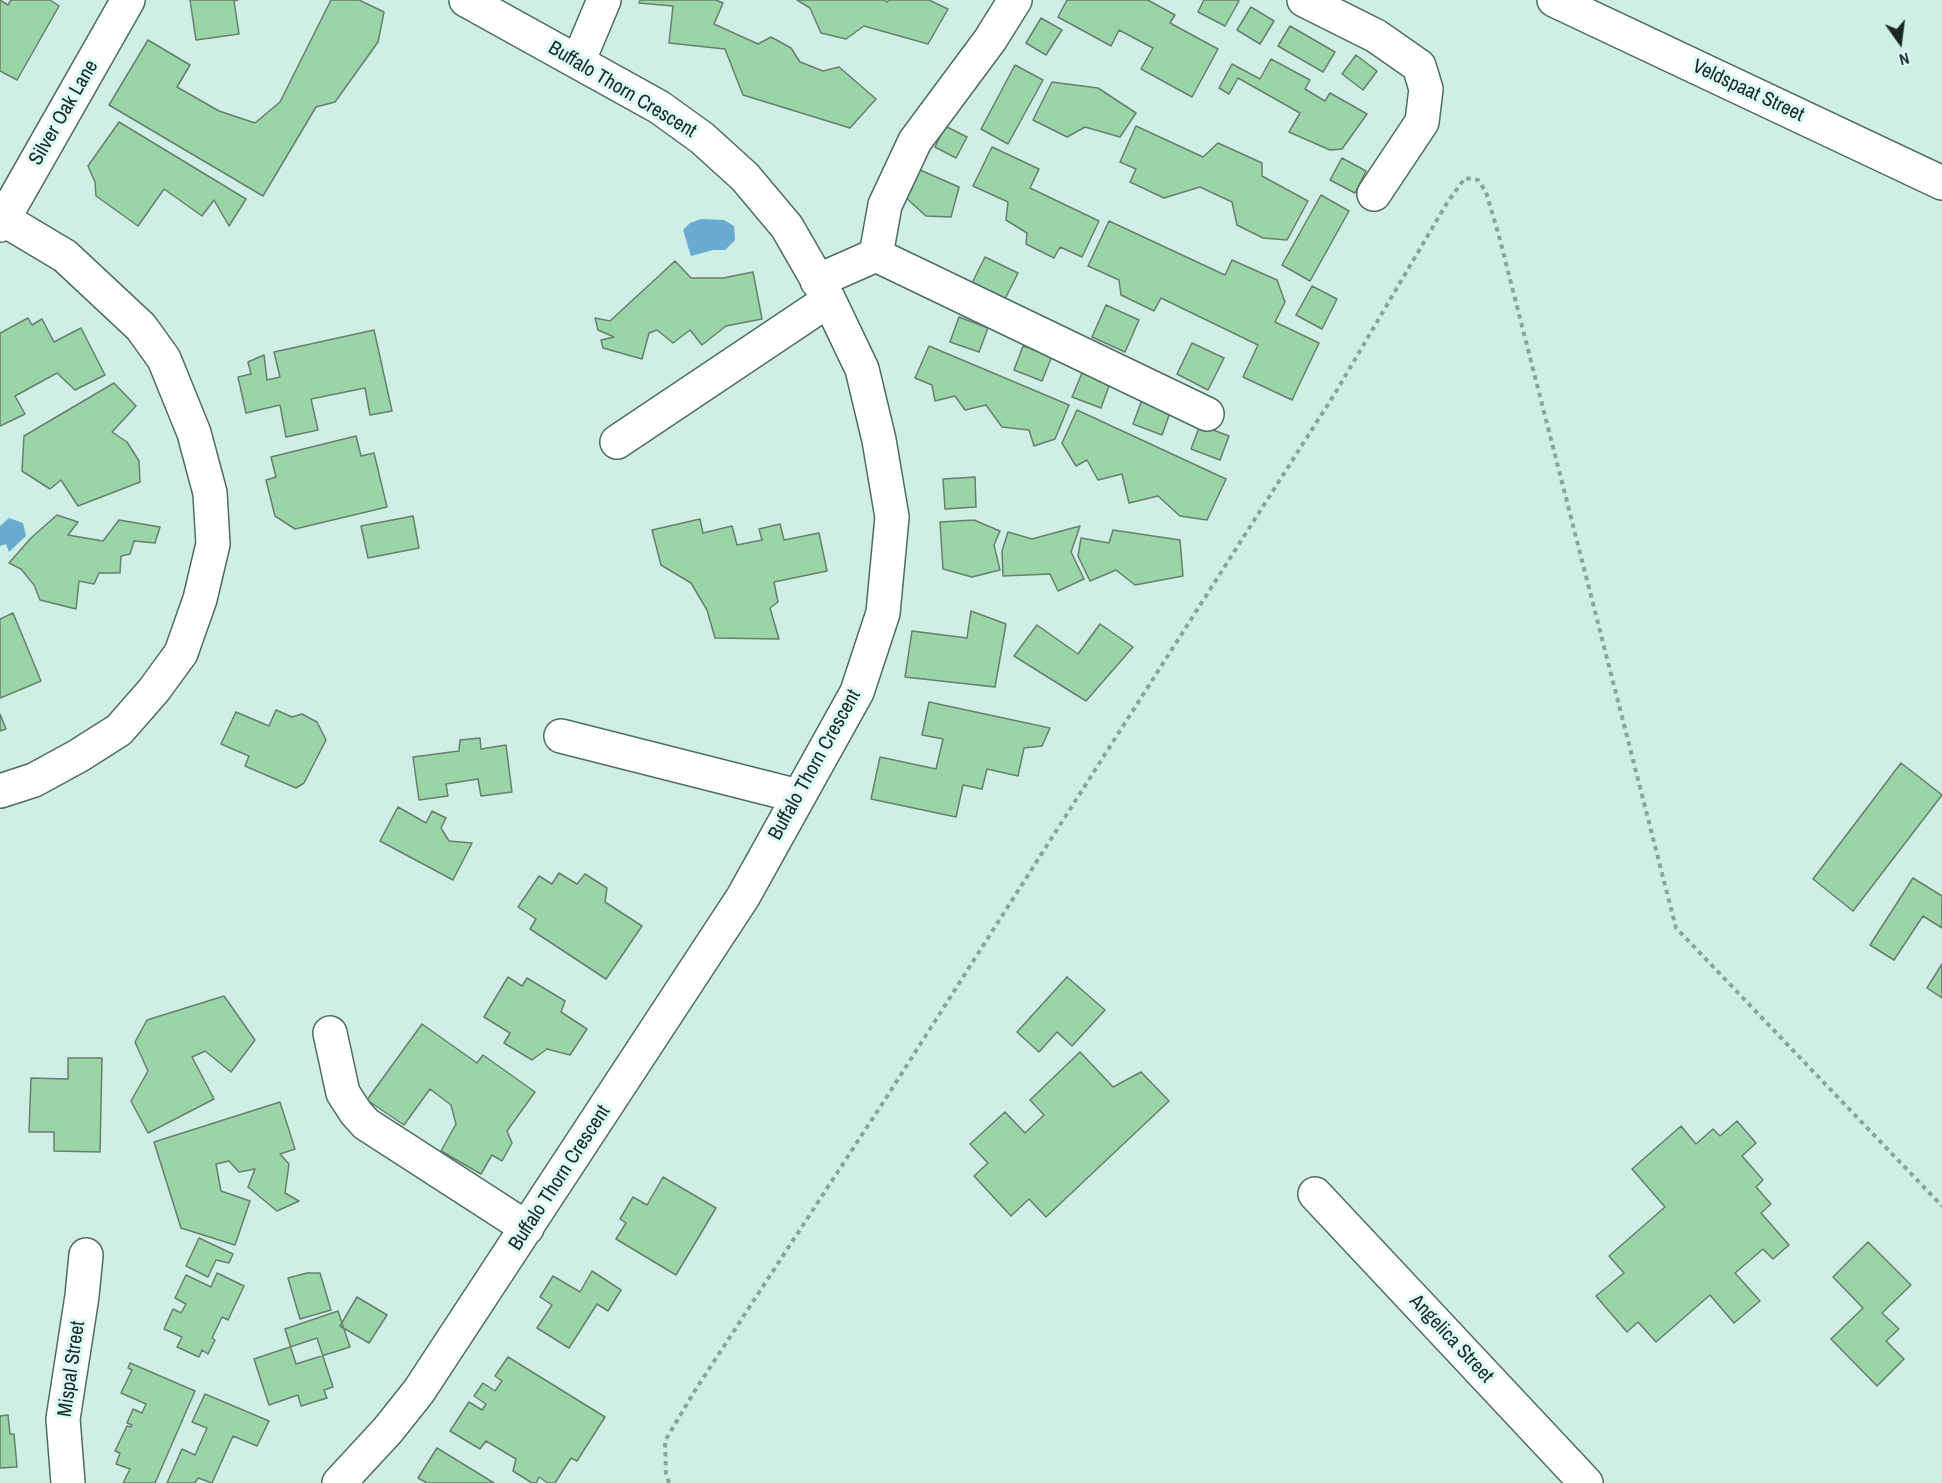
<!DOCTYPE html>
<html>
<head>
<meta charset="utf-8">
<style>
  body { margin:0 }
  #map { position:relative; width:1942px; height:1483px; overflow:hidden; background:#ceeee6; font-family:"Archivo Narrow",sans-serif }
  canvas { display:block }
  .north { position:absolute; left:1870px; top:12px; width:60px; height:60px; -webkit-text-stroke:4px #dbfbf4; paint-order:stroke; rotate:166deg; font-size:16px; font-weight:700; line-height:24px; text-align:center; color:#1b2725 }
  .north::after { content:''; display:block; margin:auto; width:21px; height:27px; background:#1b2725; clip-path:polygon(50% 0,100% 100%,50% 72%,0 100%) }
</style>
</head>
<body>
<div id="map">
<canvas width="1942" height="1483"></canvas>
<div class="north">N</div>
</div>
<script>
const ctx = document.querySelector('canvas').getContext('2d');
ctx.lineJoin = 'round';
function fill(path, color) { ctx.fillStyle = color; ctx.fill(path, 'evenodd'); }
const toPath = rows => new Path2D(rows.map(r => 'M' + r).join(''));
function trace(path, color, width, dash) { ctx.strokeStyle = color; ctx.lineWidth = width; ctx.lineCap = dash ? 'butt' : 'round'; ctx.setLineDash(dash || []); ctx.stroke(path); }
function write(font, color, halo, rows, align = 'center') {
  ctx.font = font + ' "Archivo Narrow",sans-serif'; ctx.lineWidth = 6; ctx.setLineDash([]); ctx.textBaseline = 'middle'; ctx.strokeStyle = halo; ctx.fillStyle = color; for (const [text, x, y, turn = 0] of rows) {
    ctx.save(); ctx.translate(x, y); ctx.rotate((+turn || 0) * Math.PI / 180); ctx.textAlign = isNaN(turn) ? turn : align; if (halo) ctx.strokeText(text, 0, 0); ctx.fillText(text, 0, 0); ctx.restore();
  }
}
fill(toPath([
  [701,219,724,220,734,226,735,240,725,250,713,250,691,256,683,230,690,223],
  [9,518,23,523,26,536,9,552,6,544,0,546,0,526]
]), '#69aad1');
const building = toPath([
  [0,0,8,5,11,0,50,0,59,6,17,80,0,71,0,0],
  [190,0,238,0,234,1,239,34,196,40,190,0],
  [331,0,359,0,384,12,378,42,335,102,316,107,263,196,109,105,148,40,190,65,177,87,219,111,255,123,280,102,331,0],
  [640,0,716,0,723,3,714,24,758,44,771,37,791,48,800,62,823,71,839,67,876,99,850,128,743,95,725,49,669,43,673,6,639,3,640,0],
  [797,0,884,0,887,2,889,0,929,0,948,9,928,44,864,26,846,39,821,33,810,8,797,0],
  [1067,0,1148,0,1175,15,1170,23,1218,49,1192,97,1141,69,1153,48,1119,30,1111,46,1058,17,1067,0],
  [1204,0,1237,0,1239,1,1225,26,1198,12,1204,0],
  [1251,7,1274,21,1260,44,1237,30,1251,7],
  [1041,18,1062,30,1046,55,1026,43,1041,18],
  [1290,26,1335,52,1323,72,1278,46,1290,26],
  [1356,55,1377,71,1363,90,1342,74,1356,55],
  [1271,59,1310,80,1305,89,1325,101,1330,93,1367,114,1342,149,1330,150,1289,132,1300,113,1238,78,1229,94,1219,88,1232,64,1260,79,1271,59],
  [1015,65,1043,80,1008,144,981,129,1015,65],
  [1052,82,1098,88,1136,113,1120,137,1085,127,1067,137,1033,120,1052,82],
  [119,122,246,199,229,226,214,200,202,216,164,189,138,226,96,196,95,182,88,166,119,122],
  [945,126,967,137,956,158,935,147,945,126],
  [1136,126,1203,157,1218,143,1262,163,1262,176,1308,201,1287,240,1263,238,1237,225,1232,202,1200,187,1164,198,1130,182,1136,169,1120,162,1136,126],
  [992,147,1039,169,1030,188,1099,221,1082,257,1060,247,1054,258,1026,244,1027,233,1006,220,1008,202,973,186,992,147],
  [1342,158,1366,171,1355,193,1330,180,1342,158],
  [920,170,959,187,951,217,926,216,904,196,920,170],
  [1321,195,1349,211,1310,281,1282,265,1321,195],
  [1109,221,1225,275,1232,260,1277,280,1285,302,1275,322,1319,343,1292,400,1243,377,1258,345,1161,298,1154,311,1121,295,1119,280,1088,266,1109,221],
  [985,257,1018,273,1004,301,971,285,985,257],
  [675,261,691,278,723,278,753,272,762,319,726,326,702,345,690,330,673,343,657,330,649,333,642,359,603,348,601,340,614,337,598,330,595,318,610,321,675,261],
  [1312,286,1337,299,1322,329,1296,315,1312,286],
  [1106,305,1139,320,1125,352,1092,337,1106,305],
  [959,317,988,328,979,352,950,342,959,317],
  [28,318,32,325,42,319,54,342,81,328,105,375,75,390,57,373,15,396,25,414,0,426,0,333,28,318],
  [374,330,392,411,370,415,365,388,311,399,318,430,286,437,280,405,246,413,238,377,251,374,248,362,264,355,267,380,280,377,274,352,374,330],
  [1192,343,1224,358,1208,390,1177,374,1192,343],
  [929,346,1069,405,1055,439,1034,446,1029,430,1002,427,986,405,965,410,955,396,935,401,932,385,915,378,929,346],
  [1023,346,1052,356,1042,381,1014,370,1023,346],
  [1082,373,1110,383,1101,408,1072,397,1082,373],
  [114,383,136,406,112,432,127,442,139,461,140,482,78,506,61,480,50,489,22,471,24,436,114,383],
  [1142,400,1171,410,1162,435,1133,424,1142,400],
  [1077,410,1226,479,1207,520,1180,516,1158,496,1129,503,1122,474,1098,480,1087,460,1076,466,1062,443,1077,410],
  [1200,425,1229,436,1220,460,1191,449,1200,425],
  [356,436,361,456,374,453,387,507,295,529,275,516,266,480,276,477,271,457,356,436],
  [975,477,976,507,945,509,943,479,975,477],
  [57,515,78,522,68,535,103,541,119,520,160,527,155,543,134,541,130,554,121,556,120,573,99,573,94,584,79,581,76,609,40,600,34,585,21,569,9,563,31,538,57,515],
  [413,516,419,548,368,558,361,526,413,516],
  [700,519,703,533,732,526,737,545,762,540,759,529,780,524,784,540,819,533,827,571,774,582,778,602,770,608,779,639,715,638,707,610,691,583,661,565,652,530,700,519],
  [974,520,1000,531,994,545,1000,570,972,577,943,569,940,522,974,520],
  [1080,526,1071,552,1084,579,1058,591,1050,574,1003,576,1002,551,1008,532,1032,539,1080,526],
  [1113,530,1180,540,1183,576,1135,585,1116,570,1090,581,1078,556,1081,538,1109,543,1113,530],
  [971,611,1006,624,995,687,905,677,912,631,967,638,971,611],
  [13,613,41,681,0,698,0,619,13,613],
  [1100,624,1133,647,1086,701,1014,656,1037,625,1078,654,1100,624],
  [929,702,1050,728,1042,746,1024,748,1018,776,987,769,982,789,963,785,956,817,871,799,880,757,936,769,943,739,922,735,929,702],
  [276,710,292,717,302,714,317,722,326,740,304,783,296,788,245,766,249,756,221,744,236,712,269,726,276,710],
  [0,714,6,729,0,731,0,714],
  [480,738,481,749,506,745,512,792,481,796,478,779,446,784,448,796,419,800,413,757,459,751,460,740,480,738],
  [1901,763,1942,795,1853,911,1813,879,1901,763],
  [398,807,426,823,432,811,446,818,441,828,449,841,472,843,453,880,380,841,398,807],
  [559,873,577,884,585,874,607,888,605,902,642,926,606,979,530,929,536,919,518,907,539,876,552,884,559,873],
  [1913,878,1942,896,1942,928,1923,916,1894,960,1870,945,1913,878],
  [1942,964,1942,998,1927,988,1942,964],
  [508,977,522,986,527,978,565,1001,561,1012,587,1029,570,1055,547,1049,532,1060,504,1043,510,1033,484,1017,508,977],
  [1067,977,1105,1010,1072,1046,1057,1032,1039,1052,1017,1032,1067,977],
  [224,996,255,1040,231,1072,205,1051,192,1057,214,1099,148,1133,131,1101,148,1071,135,1042,147,1020,224,996],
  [422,1024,477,1063,483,1055,535,1092,507,1131,512,1143,502,1161,492,1155,481,1174,441,1151,456,1124,451,1105,430,1089,404,1125,367,1100,422,1024],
  [1080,1052,1113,1087,1141,1072,1169,1101,1046,1217,1029,1199,1011,1216,974,1176,988,1163,970,1144,1005,1112,1025,1133,1044,1115,1030,1100,1080,1052],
  [68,1058,102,1058,100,1152,54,1151,54,1132,29,1132,31,1078,68,1079,68,1058],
  [280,1102,295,1149,280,1154,289,1164,285,1193,299,1201,277,1211,248,1187,255,1169,239,1172,229,1161,216,1164,221,1191,250,1201,235,1245,181,1228,154,1142,280,1102],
  [1737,1121,1756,1143,1742,1156,1763,1180,1756,1187,1771,1204,1761,1213,1789,1245,1773,1259,1763,1249,1735,1273,1760,1301,1734,1323,1710,1295,1656,1342,1638,1322,1627,1332,1596,1296,1624,1273,1609,1256,1665,1207,1632,1169,1681,1126,1696,1144,1713,1129,1720,1136,1737,1121],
  [663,1177,716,1208,676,1275,616,1239,626,1223,620,1219,633,1197,647,1205,663,1177],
  [199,1238,233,1254,229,1263,216,1260,208,1277,186,1266,199,1238],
  [1868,1242,1911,1285,1882,1313,1899,1329,1886,1341,1904,1359,1877,1386,1831,1339,1863,1308,1833,1277,1868,1242],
  [592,1271,621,1290,608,1311,597,1304,569,1348,537,1328,552,1305,540,1297,553,1276,580,1292,592,1271],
  [217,1273,244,1286,228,1320,222,1317,212,1338,215,1340,208,1354,202,1350,199,1357,177,1347,182,1337,164,1329,173,1309,181,1313,186,1304,175,1298,186,1275,211,1287,217,1273],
  [307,1273,320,1273,331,1310,300,1319,288,1278,307,1273],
  [357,1297,387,1315,369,1343,340,1326,357,1297],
  [338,1311,350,1347,296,1364,285,1329,338,1311],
  [317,1338,333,1387,324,1390,327,1398,301,1406,298,1395,269,1405,254,1359,317,1338],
  [508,1357,605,1417,577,1461,571,1458,555,1483,548,1483,539,1477,536,1483,532,1483,513,1471,516,1459,486,1441,480,1449,450,1431,469,1402,482,1410,486,1404,474,1396,483,1383,495,1391,502,1381,495,1376,508,1357],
  [130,1363,195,1391,155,1483,123,1483,130,1469,116,1464,120,1453,115,1451,127,1426,131,1427,132,1425,127,1423,133,1409,142,1413,146,1404,121,1393,132,1370,128,1368,130,1363],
  [205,1394,269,1421,257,1446,233,1436,212,1483,198,1478,195,1483,167,1483,182,1449,195,1455,207,1428,192,1422,205,1394],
  [8,1415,10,1434,14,1434,17,1467,0,1468,0,1416,8,1415],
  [437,1448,494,1483,427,1483,418,1478,437,1448]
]);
fill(building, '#9ad5a7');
trace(building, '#697e6d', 1.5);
const minor = toPath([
  [1304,0,1376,36,1419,66,1426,89,1422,122,1374,194],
  [1554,0,1942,183],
  [578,62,604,0],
  [0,225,128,0],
  [876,255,885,205,915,141,990,40,1015,0],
  [817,281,876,255,1207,414],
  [617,442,829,300],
  [561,736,798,796],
  [0,791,34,780,78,756,119,730,154,690,181,653,200,599,213,544,210,493,194,433,164,359,141,327,65,256,3,219],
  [330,1033,343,1093,356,1113,366,1124,527,1228],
  [1315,1194,1586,1483],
  [68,1483,63,1419,82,1296,86,1255],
  [339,1483,388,1430,419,1391,743,897,857,692,883,613,892,517,879,440,862,369,829,300,787,227,745,177,702,138,659,107,466,0]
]);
trace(minor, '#4f6c66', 36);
trace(toPath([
  [669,1483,666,1474,665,1441,694,1392,886,1098,1334,395,1447,203,1465,178,1478,180,1486,192,1499,236,1676,928,1942,1206]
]), '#8aa39d', 4, [4.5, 4.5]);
trace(minor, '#fff', 33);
write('20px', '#1b2725', '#dbfbf4', [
  ["Buffalo Thorn Crescent",622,90,31],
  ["Veldspaat Street",1748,91,25],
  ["Silver Oak Lane",64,113,-60],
  ["Buffalo Thorn Crescent",815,765,-61],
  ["Buffalo Thorn Crescent",560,1178,-57],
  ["Angelica Street",1451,1339,47],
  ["Mispal Street",72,1369,-82]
]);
</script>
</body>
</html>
